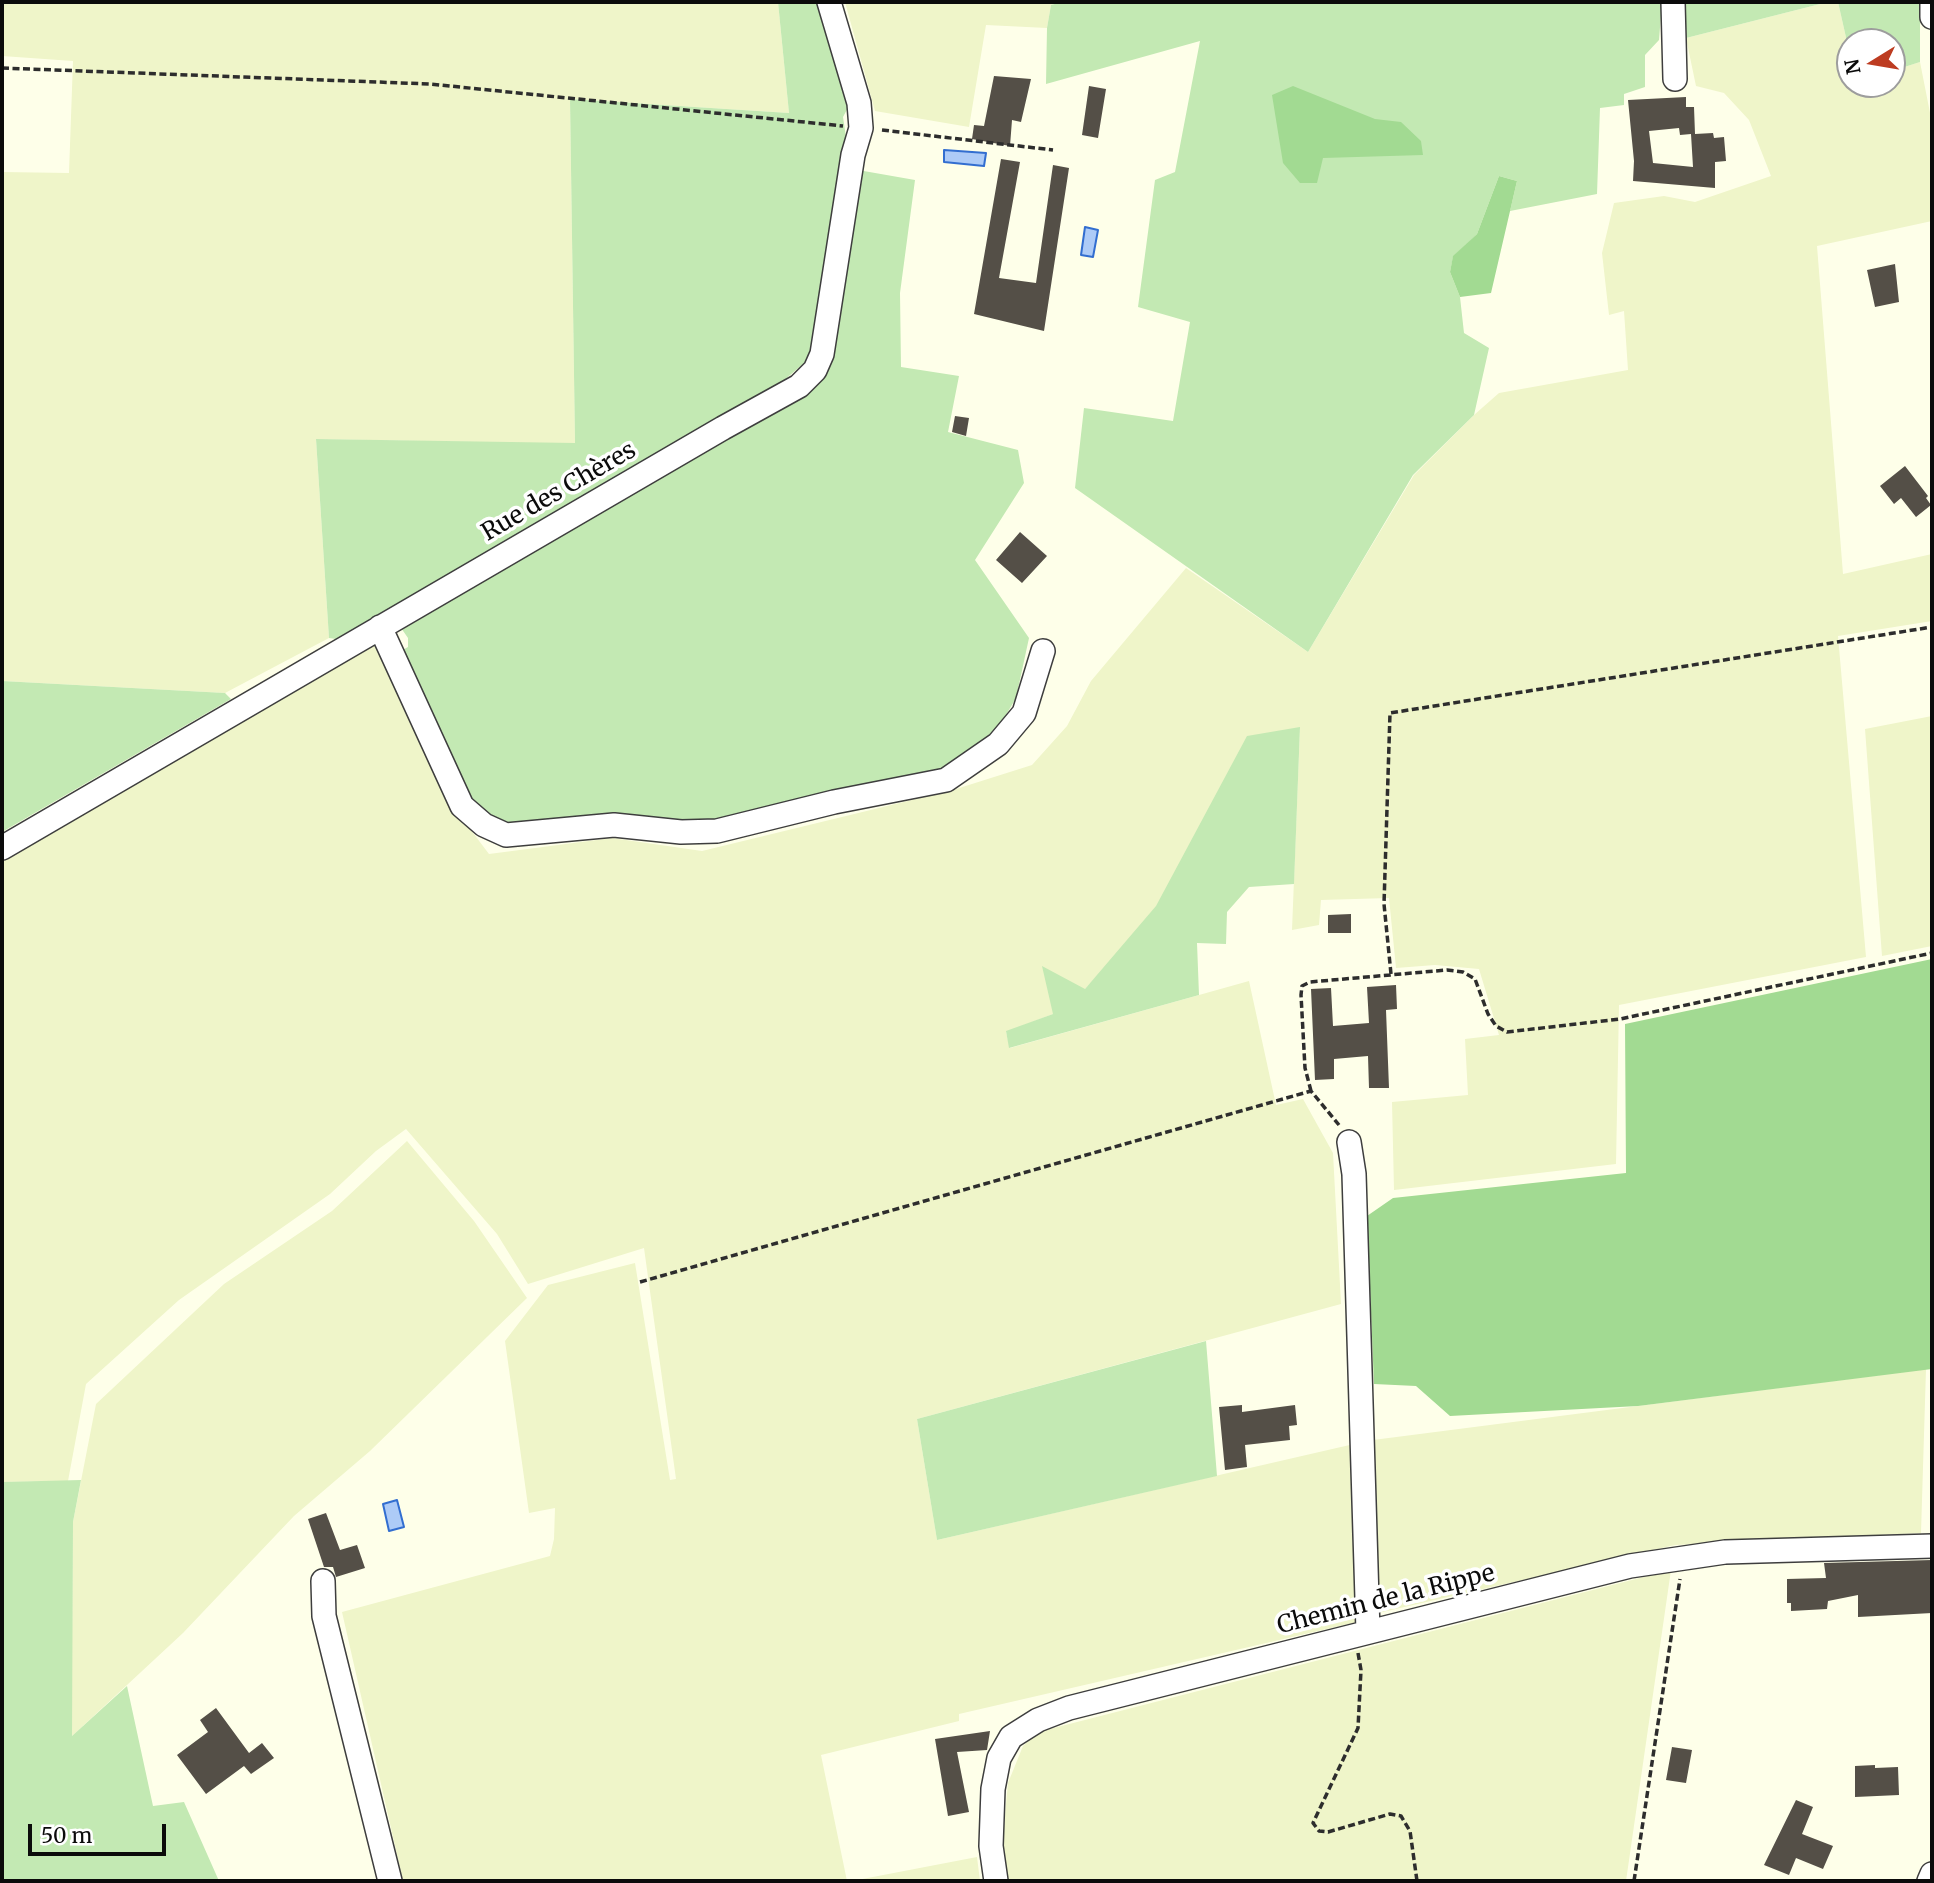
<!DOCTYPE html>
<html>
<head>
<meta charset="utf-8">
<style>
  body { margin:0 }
  #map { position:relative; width:1934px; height:1883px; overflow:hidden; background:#feffe9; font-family:Merriweather,serif }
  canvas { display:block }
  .frame { position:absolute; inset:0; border:4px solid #0b0b0b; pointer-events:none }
  .north { position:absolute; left:1836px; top:28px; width:70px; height:70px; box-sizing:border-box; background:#fff; border:2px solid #9d9d9d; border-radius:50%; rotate:259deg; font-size:19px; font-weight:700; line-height:28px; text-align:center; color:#0b0b0b }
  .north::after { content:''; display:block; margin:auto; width:24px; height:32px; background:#bd3c21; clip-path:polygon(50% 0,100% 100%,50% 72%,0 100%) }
  .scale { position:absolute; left:28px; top:1824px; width:138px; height:32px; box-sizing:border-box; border:4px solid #0b0b0b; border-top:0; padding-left:9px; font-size:21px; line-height:24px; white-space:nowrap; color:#0b0b0b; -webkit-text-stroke:5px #fff; paint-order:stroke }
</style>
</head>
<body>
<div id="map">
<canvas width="1934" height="1883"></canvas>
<div class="frame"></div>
<div class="north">N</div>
<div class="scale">50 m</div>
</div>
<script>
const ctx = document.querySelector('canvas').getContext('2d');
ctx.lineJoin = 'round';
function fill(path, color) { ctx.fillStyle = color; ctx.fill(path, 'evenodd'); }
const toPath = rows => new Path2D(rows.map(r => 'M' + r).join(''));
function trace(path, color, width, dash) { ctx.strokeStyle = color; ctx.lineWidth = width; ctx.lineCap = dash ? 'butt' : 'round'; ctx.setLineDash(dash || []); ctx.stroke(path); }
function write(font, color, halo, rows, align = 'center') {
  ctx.font = font + ' Merriweather,serif'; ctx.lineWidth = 7; ctx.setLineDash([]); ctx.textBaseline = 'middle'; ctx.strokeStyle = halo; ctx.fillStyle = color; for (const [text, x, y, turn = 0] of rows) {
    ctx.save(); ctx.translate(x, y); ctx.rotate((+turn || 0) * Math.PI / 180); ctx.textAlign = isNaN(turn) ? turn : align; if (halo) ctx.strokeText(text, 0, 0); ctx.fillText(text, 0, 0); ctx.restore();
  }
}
fill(toPath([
  [2,2,778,2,789,113,570,99,575,444,316,439,329,638,225,693,2,681,2,172,69,173,73,61,2,56],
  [845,2,1062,2,1051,5,1047,28,986,25,969,127,875,111],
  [1828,2,1838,2,1850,55,1850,84,1892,84,1892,71,1920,62,1932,123,1932,221,1817,246,1843,574,1932,554,1932,621,1838,636,1866,957,1619,1005,1616,1164,1394,1190,1392,1102,1468,1095,1465,1039,1499,1035,1479,969,1435,965,1396,968,1389,898,1321,900,1319,925,1292,930,1300,728,1124,947,1085,989,1053,1014,1006,1032,1010,1048,1249,981,1276,1105,1303,1099,1333,1153,1341,1304,917,1419,937,1540,1354,1444,1357,1622,959,1714,959,1721,821,1755,847,1881,403,1881,342,1612,550,1556,554,1539,555,1508,529,1513,505,1341,548,1285,635,1263,670,1480,676,1479,644,1248,528,1284,497,1234,406,1129,376,1151,330,1194,179,1300,86,1384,68,1481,2,1482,2,859,376,640,461,817,489,854,612,838,702,851,953,790,1032,765,1067,726,1091,681,1186,568,1308,652,1414,475,1474,415,1499,393,1628,370,1624,311,1609,315,1602,253,1614,203,1664,196,1695,202,1771,176,1749,120,1724,93,1696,86,1686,38],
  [1932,716,1932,946,1882,956,1865,729],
  [407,1141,474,1221,527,1298,370,1451,294,1516,183,1633,71,1737,73,1522,96,1404,224,1284,332,1211],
  [1926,1369,1921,1533,1675,1545,1374,1614,1373,1440],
  [1671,1570,1626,1881,1007,1881,1003,1837,1008,1783,1023,1746,1038,1732],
  [977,1857,980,1881,852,1881]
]), '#eff5c9');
fill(toPath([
  [778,2,823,2,851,102,843,117,847,144,816,353,783,381,336,639,329,638,316,439,575,443,570,99,789,113],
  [1062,2,1662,2,1659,40,1645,55,1645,87,1624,94,1624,105,1600,108,1597,194,1510,211,1517,181,1499,176,1477,234,1453,257,1450,272,1460,297,1464,333,1489,348,1474,415,1413,475,1308,652,1075,488,1084,408,1173,421,1190,322,1138,307,1155,180,1175,172,1200,41,1046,84,1047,28,1051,5],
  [1680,2,1828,2,1686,38,1679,33],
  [1838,2,1920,2,1920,62,1892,71,1892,42,1850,42,1850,55],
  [858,170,915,180,900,293,901,367,959,376,948,432,1018,450,1024,483,975,560,1029,638,1016,698,997,730,960,760,928,776,731,823,502,828,462,792,399,652,408,647,408,638,399,625,806,393],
  [2,681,225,693,231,699,2,832],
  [1300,727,1294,884,1249,887,1227,912,1226,944,1197,943,1199,995,1009,1048,1006,1031,1053,1014,1042,966,1085,989,1156,906,1247,736],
  [1206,1341,1217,1476,937,1540,917,1419],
  [81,1480,73,1522,72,1736,127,1686,153,1806,184,1802,219,1881,2,1881,2,1482]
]), '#c3e9b3');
fill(toPath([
  [1293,86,1375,119,1401,122,1421,141,1423,155,1323,158,1317,183,1300,183,1283,163,1272,95],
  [1499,176,1517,181,1491,293,1460,297,1450,272,1453,256,1477,234],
  [1932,959,1932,1369,1638,1406,1450,1416,1416,1386,1374,1384,1367,1216,1393,1198,1626,1173,1625,1024]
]), '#a2da92');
const water = toPath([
  [944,150,986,153,984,166,944,162,944,150],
  [1085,227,1098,230,1093,257,1081,255,1085,227],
  [397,1500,404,1527,389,1531,383,1504,397,1500]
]);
fill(water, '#adcbf7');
trace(water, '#326ed0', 2);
fill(toPath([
  [994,76,1031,79,1021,122,1012,120,1010,146,972,139,974,125,984,126],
  [1089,86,1106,89,1098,138,1082,135],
  [1686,97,1686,107,1694,107,1695,134,1713,133,1714,138,1724,137,1726,161,1715,162,1715,188,1633,181,1634,161,1628,100],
  [1679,128,1680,135,1691,134,1693,167,1653,163,1649,131],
  [1001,159,1020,162,999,278,1036,283,1053,165,1069,168,1044,331,974,314],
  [1895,264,1899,302,1875,307,1867,270],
  [955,416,969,418,966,436,952,432],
  [1905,466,1928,496,1926,498,1931,505,1916,517,1901,498,1894,504,1880,486],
  [1020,532,1047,556,1022,583,996,560],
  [1351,914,1351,933,1328,933,1328,915],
  [1396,985,1397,1009,1386,1010,1389,1088,1369,1088,1368,1056,1334,1059,1334,1079,1315,1080,1311,989,1331,988,1333,1026,1369,1023,1367,987],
  [1242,1405,1242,1412,1295,1405,1297,1425,1289,1426,1290,1440,1245,1445,1247,1467,1225,1470,1219,1407],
  [326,1513,340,1550,357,1545,365,1568,336,1577,333,1567,324,1567,308,1519],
  [1932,1560,1932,1613,1858,1617,1858,1595,1828,1601,1827,1609,1791,1611,1791,1603,1787,1603,1787,1579,1826,1578,1824,1563],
  [216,1708,249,1753,262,1743,274,1758,251,1774,244,1766,206,1794,177,1755,208,1732,200,1720],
  [990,1731,987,1750,957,1752,969,1812,948,1816,935,1739],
  [1672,1747,1692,1750,1686,1783,1666,1780],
  [1875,1765,1875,1768,1898,1767,1899,1795,1855,1797,1855,1766],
  [1796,1800,1813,1807,1802,1834,1833,1846,1823,1869,1796,1858,1789,1875,1764,1865]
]), '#544f47');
const minor = toPath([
  [1673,2,1675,79],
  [1932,2,1932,17],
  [380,627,462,806,484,825,506,835,614,825,681,832,717,831,834,802,946,780,998,744,1024,713,1043,651],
  [2,848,723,428,799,386,815,370,822,354,853,155,861,128,859,103,829,2],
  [1349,1142,1354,1174,1368,1632],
  [323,1581,324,1616,390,1881],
  [996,1881,991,1846,993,1789,999,1758,1011,1737,1038,1720,1069,1708,1630,1566,1725,1552,1932,1546],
  [1929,1881,1932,1874]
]);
trace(minor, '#3e3e3e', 26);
trace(toPath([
  [2,68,430,84,843,126],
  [882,130,1053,150],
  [1391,974,1384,904,1390,713,1932,627],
  [1311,1091,1305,1068,1301,995,1302,986,1310,982,1447,970,1463,972,1475,979,1488,1014,1496,1026,1507,1032,1620,1019,1932,953],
  [640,1282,1311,1091,1339,1125],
  [1358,1653,1361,1670,1358,1728,1313,1823,1319,1831,1328,1832,1390,1814,1401,1816,1410,1831,1417,1881],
  [1634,1881,1680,1579]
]), '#2d2d2d', 3.5, [7, 3.5]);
trace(minor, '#fff', 23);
write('24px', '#0b0b0b', '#fff', [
  ["Rue des Chères",559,492,-30],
  ["Chemin de la Rippe",1386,1600,-14]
]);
</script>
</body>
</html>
